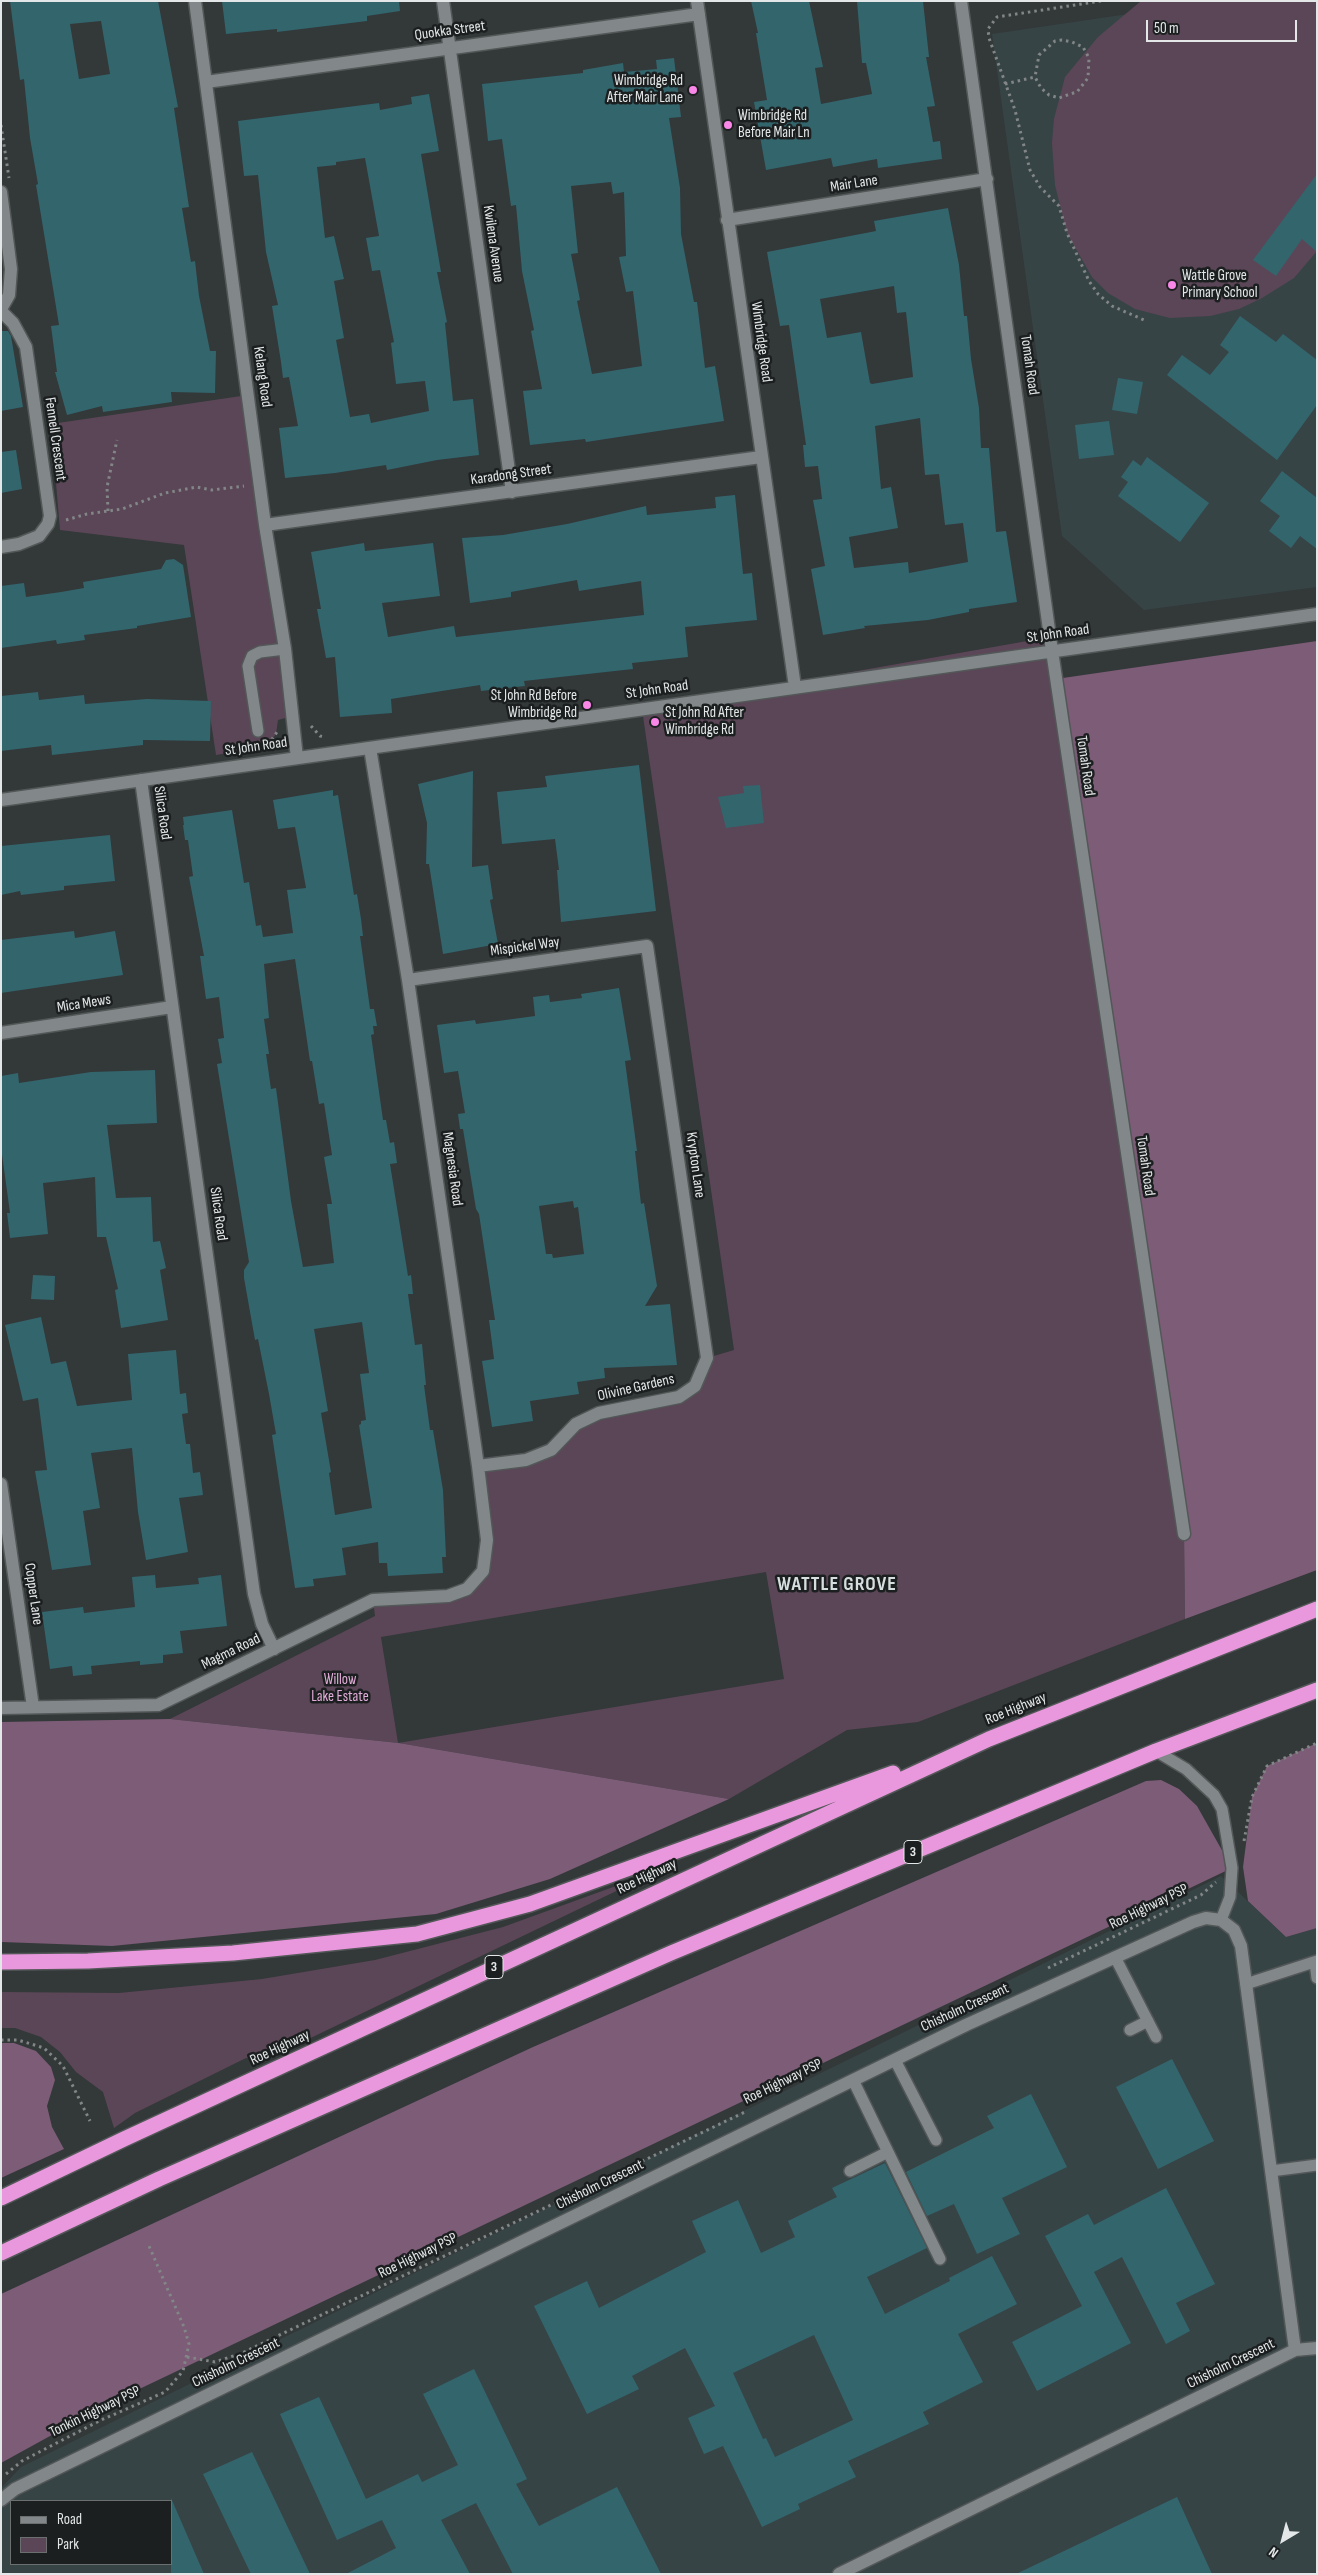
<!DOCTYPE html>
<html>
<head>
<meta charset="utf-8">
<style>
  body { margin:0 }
  #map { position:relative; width:1318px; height:2575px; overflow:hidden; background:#333839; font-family:"Sofia Sans Condensed",sans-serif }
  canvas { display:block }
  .frame { position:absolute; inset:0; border:2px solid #e4e7e8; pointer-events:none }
  .legend { position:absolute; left:10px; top:2500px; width:162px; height:65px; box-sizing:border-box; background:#1c1f1f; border:1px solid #6c6f6f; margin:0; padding:6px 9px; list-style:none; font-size:15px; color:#e4e7e8 }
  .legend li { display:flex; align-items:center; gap:10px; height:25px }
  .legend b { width:25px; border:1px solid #6c6f6f }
  .north { position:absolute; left:1258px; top:2515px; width:50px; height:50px; -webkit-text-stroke:4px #1c1f1f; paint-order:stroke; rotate:217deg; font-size:14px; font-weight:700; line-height:20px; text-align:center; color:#e4e7e8 }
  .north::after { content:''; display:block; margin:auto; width:18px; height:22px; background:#e4e7e8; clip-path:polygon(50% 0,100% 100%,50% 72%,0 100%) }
  .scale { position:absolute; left:1146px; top:20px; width:151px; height:22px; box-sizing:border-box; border:2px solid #e4e7e8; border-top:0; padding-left:6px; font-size:15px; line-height:18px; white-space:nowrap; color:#e4e7e8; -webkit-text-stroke:4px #1c1f1f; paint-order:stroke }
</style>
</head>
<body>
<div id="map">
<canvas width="1318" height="2575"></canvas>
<div class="frame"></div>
<ul class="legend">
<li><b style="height:6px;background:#828889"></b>Road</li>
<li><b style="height:14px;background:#5b4657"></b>Park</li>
</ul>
<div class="north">N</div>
<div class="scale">50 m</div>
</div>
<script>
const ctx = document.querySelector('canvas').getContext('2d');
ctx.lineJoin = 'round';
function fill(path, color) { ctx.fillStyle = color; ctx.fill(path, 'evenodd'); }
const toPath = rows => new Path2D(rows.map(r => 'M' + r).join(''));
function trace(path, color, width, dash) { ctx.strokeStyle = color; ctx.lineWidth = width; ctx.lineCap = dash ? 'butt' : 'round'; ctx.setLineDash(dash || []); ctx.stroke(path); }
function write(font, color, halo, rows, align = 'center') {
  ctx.font = font + ' "Sofia Sans Condensed",sans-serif'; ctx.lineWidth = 5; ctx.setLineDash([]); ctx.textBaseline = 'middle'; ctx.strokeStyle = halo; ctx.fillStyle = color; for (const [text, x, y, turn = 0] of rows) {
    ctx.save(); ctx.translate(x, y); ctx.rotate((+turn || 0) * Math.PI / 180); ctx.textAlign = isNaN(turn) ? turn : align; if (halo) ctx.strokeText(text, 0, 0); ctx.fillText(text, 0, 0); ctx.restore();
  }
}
fill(toPath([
  [1217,1,1317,1,1317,587,1144,610,1062,536,992,34],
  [1221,1876,1286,1937,1317,1928,1317,2574,1,2574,1,2488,21,2467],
  [11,2501,171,2501,171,2564,11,2564]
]), '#374446');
fill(toPath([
  [1141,1,1317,1,1317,251,1294,278,1262,298,1239,309,1210,316,1170,318,1135,309,1108,293,1092,277,1067,233,1055,185,1052,143,1054,119,1065,77,1098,37],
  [248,395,292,716,278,720,276,734,266,747,216,755,184,545,60,530,51,424],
  [1050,637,1184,1534,1185,1619,918,1722,847,1730,729,1799,399,1743,170,1719,375,1616,373,1600,448,1596,483,1571,478,1466,551,1450,576,1424,695,1386,707,1358,734,1350,642,709],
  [766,1572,784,1679,398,1743,381,1637],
  [660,1870,269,2058,246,2058,135,2113,114,2128,103,2092,76,2072,60,2052,41,2037,15,2028,1,2028,1,1992,119,1993,262,1979,375,1960,503,1927]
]), '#5b4657');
fill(toPath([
  [1317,641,1317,1570,1185,1619,1184,1534,1056,679],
  [170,1719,399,1743,729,1799,550,1879,436,1914,112,1946,1,1942,1,1722],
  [1317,1743,1317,1928,1286,1937,1248,1901,1243,1867,1252,1797,1267,1766],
  [1161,1780,1179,1789,1197,1806,1232,1868,110,2403,1,2463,1,2294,533,2047,1146,1781],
  [1,2043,14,2043,36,2051,51,2067,55,2080,47,2106,52,2127,64,2149,1,2178]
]), '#7c5c76');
fill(toPath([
  [10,1,158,1,178,107,174,108,189,207,182,208,191,262,195,261,199,296,210,351,216,351,215,393,171,392,172,402,103,412,102,406,67,415,55,372,57,372,51,326,59,325,36,185,38,184,30,138,24,79,20,80],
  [101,21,110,74,79,79,70,24],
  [222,1,399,1,400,11,367,16,367,21,277,32,277,29,226,34],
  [751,1,809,1,823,67,815,68,821,104,872,94,866,63,862,63,857,1,923,1,929,57,926,57,935,106,927,107,933,142,940,141,942,159,878,168,877,159,833,167,831,158,766,170,754,102,767,100,756,33,758,33],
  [674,58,681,117,669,118,680,188,681,234,694,302,697,302,705,368,715,366,724,421,586,442,585,439,530,445,523,391,542,389,531,331,534,330,522,271,516,205,511,206,502,139,488,141,482,84,583,73,583,70,623,63,624,72,657,69,656,60],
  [611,182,613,194,624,192,626,256,619,257,626,292,633,291,642,366,592,374,577,301,580,300,571,254,578,253,571,186],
  [429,94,439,151,421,154,441,272,437,272,447,322,445,323,453,401,473,399,479,455,437,460,387,470,386,465,335,473,285,478,279,428,298,426,289,377,283,378,281,362,272,306,278,305,266,252,258,175,244,176,238,121,379,103,380,110,412,104,411,97],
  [365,158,379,236,366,238,372,271,380,270,394,342,391,343,396,384,425,381,429,411,371,423,369,414,350,417,336,340,344,338,334,281,344,279,334,236,325,238,317,167,336,165,336,162],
  [1317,174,1317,252,1302,239,1276,276,1253,260],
  [948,208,959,265,964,316,967,316,971,359,979,408,981,448,989,448,996,532,1006,531,1017,602,969,609,969,612,928,620,864,626,865,628,823,635,811,569,825,566,813,500,822,499,818,466,805,467,803,445,806,445,789,325,780,326,767,252,876,231,874,221],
  [894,286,897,313,906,312,913,377,872,384,870,383,861,332,827,338,820,299],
  [920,418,925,475,939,474,945,525,963,523,968,562,909,573,908,562,854,568,849,537,898,528,891,487,881,489,875,426],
  [1240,316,1276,342,1283,334,1317,360,1317,405,1277,460,1167,375,1182,355,1210,375,1229,352,1220,345],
  [1,331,8,331,11,336,23,407,1,411],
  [1118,378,1143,382,1137,414,1112,410],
  [1109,421,1114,455,1079,459,1075,425],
  [16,450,22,489,1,493,1,452],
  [1147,457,1209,503,1180,542,1118,496,1128,482,1121,477,1133,460,1141,466],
  [1282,471,1317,498,1317,549,1300,536,1291,548,1269,531,1280,516,1260,501],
  [735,495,743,574,752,573,757,620,685,627,688,657,632,663,633,669,524,681,525,686,481,691,480,685,391,699,392,713,340,717,335,657,326,658,317,609,321,609,311,552,364,543,365,551,433,543,440,596,382,603,388,637,454,626,456,637,644,615,641,581,579,591,577,580,511,592,511,597,470,603,462,538,503,535,567,524,646,506,647,515,716,508,715,497],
  [174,559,183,565,191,617,137,626,137,628,84,635,85,640,57,644,56,640,1,648,1,586,24,583,26,597,61,592,84,588,83,582,161,569,166,560],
  [38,692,39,700,84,695,85,704,147,699,211,701,210,741,143,740,143,745,52,755,51,745,1,751,1,696],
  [639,765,656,911,561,922,557,870,559,870,555,839,502,844,497,792,547,787,545,776],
  [473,771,472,867,488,865,493,899,490,900,498,944,443,954,429,864,426,864,427,823,418,784],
  [760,785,764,823,726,828,718,797,744,793,743,786],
  [333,790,333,796,338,795,354,895,357,894,361,919,363,936,360,936,370,1009,374,1009,377,1026,373,1026,374,1034,371,1035,383,1120,386,1120,390,1143,394,1142,397,1163,390,1164,408,1276,411,1275,413,1294,408,1294,415,1345,422,1344,426,1385,424,1385,430,1430,433,1430,443,1490,446,1557,442,1557,443,1573,388,1576,387,1563,379,1563,378,1542,342,1548,346,1575,313,1579,314,1586,295,1588,272,1435,276,1434,269,1394,258,1339,255,1340,244,1278,244,1270,249,1262,217,1064,222,1063,218,1039,224,1038,219,997,206,999,200,956,204,956,189,877,193,876,188,840,185,840,183,825,184,825,183,817,232,810,244,883,249,882,256,926,261,925,263,937,293,933,287,890,306,888,295,827,278,829,273,800],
  [295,959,310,1061,312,1061,319,1104,324,1103,332,1155,324,1157,332,1204,327,1204,334,1263,303,1267,291,1201,276,1088,271,1089,266,1054,269,1054,264,1019,269,1018,264,964],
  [362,1322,369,1373,360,1374,366,1420,361,1421,361,1424,359,1425,372,1508,335,1515,329,1473,331,1472,321,1413,328,1411,314,1329],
  [110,835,115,881,64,886,64,890,21,895,20,891,1,895,1,846],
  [74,931,75,938,115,931,123,975,1,993,1,940],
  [619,988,631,1060,625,1061,637,1151,635,1151,641,1204,644,1203,657,1286,645,1306,670,1304,677,1365,604,1368,605,1378,577,1382,579,1394,530,1401,533,1421,492,1427,482,1361,494,1359,489,1320,495,1320,479,1214,476,1209,463,1129,460,1129,458,1114,465,1113,458,1071,444,1073,437,1025,475,1020,476,1024,535,1016,533,997,549,995,550,1002,582,998,581,994],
  [573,1201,574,1208,578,1207,584,1254,553,1258,552,1254,546,1254,539,1206],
  [155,1070,157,1123,107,1125,116,1198,151,1197,153,1242,160,1241,166,1268,160,1270,168,1320,121,1328,115,1290,118,1289,106,1237,97,1237,95,1177,43,1183,48,1234,10,1238,7,1213,10,1213,1,1147,1,1076,18,1073,19,1083,91,1072],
  [33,1275,55,1276,54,1300,31,1299],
  [41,1317,51,1364,66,1361,77,1406,132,1400,128,1354,176,1350,180,1394,186,1393,188,1413,182,1414,186,1444,190,1444,193,1473,200,1472,203,1495,179,1498,188,1552,146,1560,138,1512,132,1448,91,1453,100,1508,83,1511,91,1565,52,1570,35,1471,47,1470,38,1398,23,1401,5,1325],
  [155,1575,156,1588,199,1584,198,1578,221,1575,227,1626,180,1631,183,1653,163,1655,163,1663,140,1665,140,1661,91,1666,92,1674,73,1676,72,1666,50,1669,42,1612,83,1607,84,1613,135,1607,132,1577],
  [1172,2059,1214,2141,1158,2169,1116,2087],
  [1031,2094,1067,2167,1002,2198,1020,2234,977,2254,954,2204,927,2216,906,2172,994,2128,987,2116],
  [885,2163,927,2248,867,2277,885,2314,950,2281,949,2278,992,2256,1017,2304,958,2334,983,2382,923,2412,929,2424,848,2461,856,2477,798,2504,800,2509,762,2527,723,2446,704,2454,688,2418,715,2406,685,2348,632,2376,639,2389,587,2414,534,2306,587,2281,599,2308,706,2252,692,2221,738,2200,761,2253,795,2237,788,2221,837,2197,832,2188],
  [814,2335,853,2420,775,2457,766,2438,763,2439,733,2373],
  [1166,2188,1215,2284,1176,2303,1190,2331,1166,2344,1122,2257,1094,2272,1131,2343,1037,2391,1012,2342,1082,2306,1045,2236,1088,2214,1094,2225],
  [474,2369,527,2479,516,2484,539,2526,617,2487,661,2574,513,2574,476,2503,441,2520,470,2574,346,2574,396,2548,382,2520,337,2540,280,2414,319,2397,366,2499,418,2474,422,2482,458,2465,423,2394],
  [252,2452,310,2574,251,2574,203,2474],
  [1177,2497,1212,2574,1016,2574],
  [171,2498,204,2574,171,2574]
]), '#33656d');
const lane = toPath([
  [258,731,248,666,252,656,260,652,285,649],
  [1156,1751,1186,1769,1214,1795,1222,1809,1232,1868,1230,1897,1221,1920],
  [1115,1957,1156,2037],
  [1315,1962,1317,1978],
  [1246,1984,1317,1961],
  [1130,2030,1148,2021],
  [895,2060,936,2140],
  [853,2080,940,2259],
  [850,2171,888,2152],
  [1271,2171,1317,2165]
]);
const street = toPath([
  [195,1,265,525,285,649,297,758],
  [443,1,512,492],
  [697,1,795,687],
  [961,1,1052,651,1184,1534],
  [206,82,699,14],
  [1,192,11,269,9,295,1,309],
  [727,220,987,179],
  [1,311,13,323,26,347,50,516,48,524,39,536,19,544,1,547],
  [265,525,761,457],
  [141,780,254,1594,262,1624,274,1649],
  [1,800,1317,614],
  [408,980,647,946,707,1358,695,1386,679,1397,599,1413,576,1424,551,1450,526,1460,478,1466],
  [1,1033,172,1007],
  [1,1484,33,1707],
  [1,1708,158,1705,373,1600,448,1596,467,1589,483,1571,487,1540,478,1466,408,980,370,748],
  [1295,2350,1317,2348],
  [1,2500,15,2489,966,2025,1193,1922,1206,1918,1221,1920,1234,1930,1241,1946,1295,2350,839,2574]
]);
const highway = toPath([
  [1,1962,88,1961,233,1953,417,1934,530,1904,893,1773],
  [1,2198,124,2139,989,1739,1317,1609],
  [1,2253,159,2179,671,1953,1156,1751,1317,1690]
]);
trace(lane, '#535758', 14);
trace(street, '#535758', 15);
trace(highway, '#535758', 18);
trace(toPath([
  [1101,1,997,17,988,29,989,38,1015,110,1030,170,1040,187,1059,206,1067,233,1089,281,1098,294,1112,306,1144,320],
  [1005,84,1035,77,1041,88,1049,95,1059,98,1070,94,1077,92,1088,78,1089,58,1083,47,1072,42,1062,40,1055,41,1039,55,1035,77],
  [1,125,9,178],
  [108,511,107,487,117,440],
  [66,520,87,514,122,509,165,493,197,487,212,490,244,486],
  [311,726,320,736,325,737],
  [268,745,277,732],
  [1244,1841,1252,1797,1267,1766,1317,1743],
  [1048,1968,1201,1895,1216,1882],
  [1,2040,18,2040,44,2048,63,2066,90,2121],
  [187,2357,215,2362,242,2353,747,2111],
  [6,2474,22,2461,99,2421,165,2392,183,2371,189,2344,184,2327,149,2246]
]), '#828687', 3, [2.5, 4]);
trace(lane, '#828889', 11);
trace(street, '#828889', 12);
trace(highway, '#ea98dd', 15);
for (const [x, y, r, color] of [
  [693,90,5,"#f987e8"],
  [728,125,5,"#f987e8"],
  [1172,285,5,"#f987e8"],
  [587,705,5,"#f987e8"],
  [655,722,5,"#f987e8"]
]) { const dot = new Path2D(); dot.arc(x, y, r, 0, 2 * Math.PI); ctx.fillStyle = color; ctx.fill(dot); trace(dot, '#1c1f1f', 2); }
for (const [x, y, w] of [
  [913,1852,18],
  [494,1967,18]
]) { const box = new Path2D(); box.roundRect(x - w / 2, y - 11.5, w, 23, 4); ctx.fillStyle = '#1c1f1f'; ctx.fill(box); trace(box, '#e4e7e8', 1); }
write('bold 14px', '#e4e7e8', null, [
  ["3",913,1852],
  ["3",494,1967]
]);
write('15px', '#e4e7e8', '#1c1f1f', [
  ["Quokka Street",450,31,-8],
  ["Mair Lane",854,184,-9],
  ["Kwilena Avenue",493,244,82],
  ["Wimbridge Road",761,342,82],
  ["Tomah Road",1029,365,82],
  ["Kelang Road",262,377,82],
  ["Fennell Crescent",55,439,82],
  ["Karadong Street",511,475,-8],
  ["St John Road",1058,634,-8],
  ["St John Road",657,690,-8],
  ["St John Road",256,747,-8],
  ["Tomah Road",1085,766,82],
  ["Silica Road",162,813,82],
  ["Mispickel Way",525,947,-8],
  ["Mica Mews",84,1004,-9],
  ["Krypton Lane",695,1165,82],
  ["Tomah Road",1145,1166,82],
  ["Magnesia Road",452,1169,82],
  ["Silica Road",218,1214,82],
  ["Olivine Gardens",636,1388,-13],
  ["Copper Lane",33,1594,82],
  ["Magma Road",231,1652,-26],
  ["Roe Highway",1016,1709,-22],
  ["Roe Highway",647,1877,-25],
  ["Roe Highway PSP",1149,1907,-26],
  ["Chisholm Crescent",965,2008,-25],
  ["Roe Highway",280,2048,-25],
  ["Roe Highway PSP",783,2082,-26],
  ["Chisholm Crescent",600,2185,-26],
  ["Roe Highway PSP",418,2256,-26],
  ["Chisholm Crescent",236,2363,-26],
  ["Chisholm Crescent",1231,2364,-26],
  ["Tonkin Highway PSP",95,2412,-26]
]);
write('15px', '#e4e7e8', '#1c1f1f', [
  ["Wimbridge Rd",683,81,"right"],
  ["After Mair Lane",683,98,"right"],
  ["Wimbridge Rd",738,116],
  ["Before Mair Ln",738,133],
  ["Wattle Grove",1182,276],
  ["Primary School",1182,293],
  ["St John Rd Before",577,696,"right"],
  ["Wimbridge Rd",577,713,"right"],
  ["St John Rd After",665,713],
  ["Wimbridge Rd",665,730]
], 'left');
write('15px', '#e4aeda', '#1c1f1f', [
  ["Willow",340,1680],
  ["Lake Estate",340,1697]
]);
ctx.letterSpacing = '1px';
write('bold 20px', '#d7dedf', '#1c1f1f', [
  ["WATTLE GROVE",837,1585]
]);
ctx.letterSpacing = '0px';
</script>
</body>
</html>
